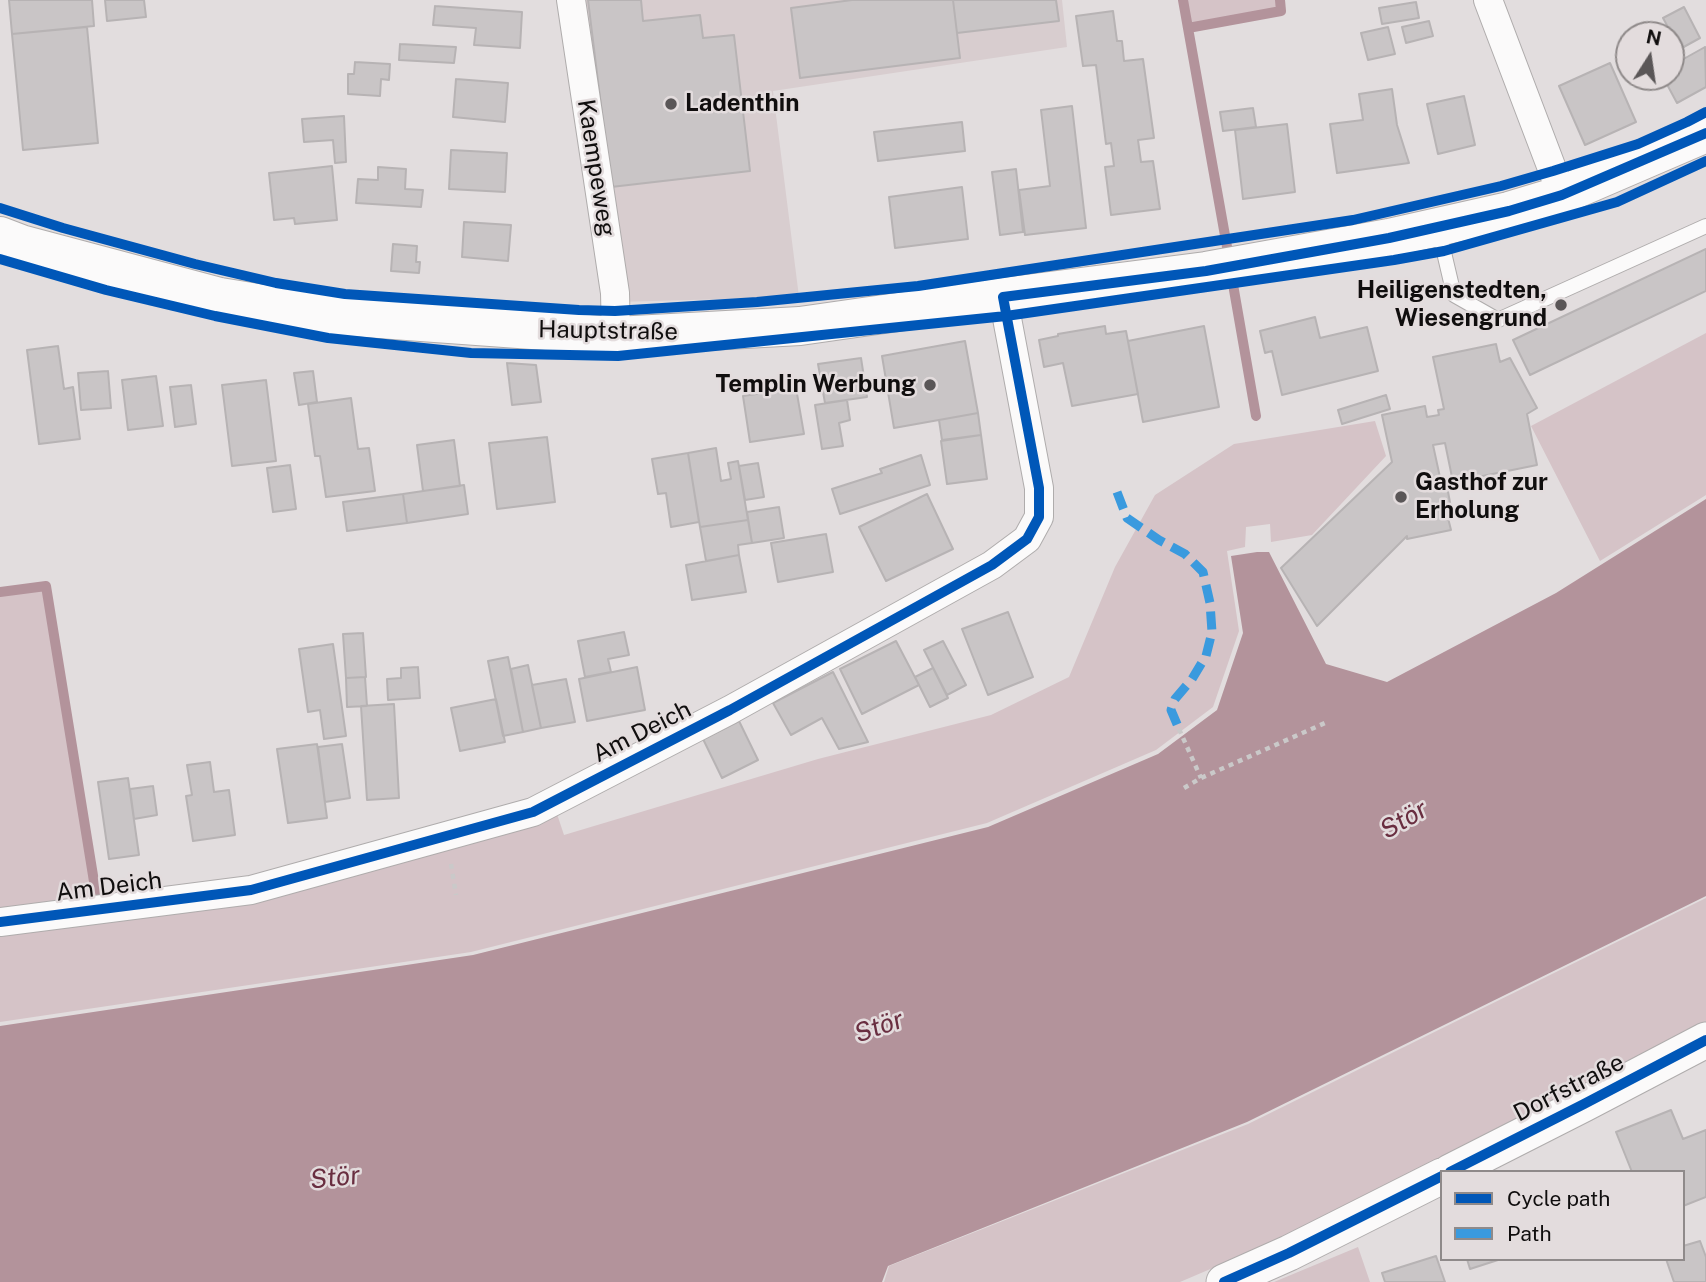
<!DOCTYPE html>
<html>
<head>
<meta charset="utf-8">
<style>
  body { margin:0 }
  #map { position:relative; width:1706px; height:1282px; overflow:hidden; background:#e2ddde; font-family:"Public Sans",sans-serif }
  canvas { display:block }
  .legend { position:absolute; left:1440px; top:1170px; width:245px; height:91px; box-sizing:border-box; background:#e3dcdd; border:2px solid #8f8a8a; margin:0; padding:9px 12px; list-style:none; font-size:21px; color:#100e0e }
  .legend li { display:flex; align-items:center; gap:14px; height:35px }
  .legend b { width:35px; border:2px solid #8f8a8a }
  .north { position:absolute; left:1615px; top:21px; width:70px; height:70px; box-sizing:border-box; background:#e3dcdd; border:2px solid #8f8a8a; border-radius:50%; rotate:12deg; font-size:19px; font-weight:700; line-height:28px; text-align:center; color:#100e0e }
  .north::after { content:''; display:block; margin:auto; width:24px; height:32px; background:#5a5657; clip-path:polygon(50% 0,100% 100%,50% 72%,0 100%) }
</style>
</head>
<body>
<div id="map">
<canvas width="1706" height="1282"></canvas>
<ul class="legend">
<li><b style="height:9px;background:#0057b8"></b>Cycle path</li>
<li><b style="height:9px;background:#3a9ade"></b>Path</li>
</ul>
<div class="north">N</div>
</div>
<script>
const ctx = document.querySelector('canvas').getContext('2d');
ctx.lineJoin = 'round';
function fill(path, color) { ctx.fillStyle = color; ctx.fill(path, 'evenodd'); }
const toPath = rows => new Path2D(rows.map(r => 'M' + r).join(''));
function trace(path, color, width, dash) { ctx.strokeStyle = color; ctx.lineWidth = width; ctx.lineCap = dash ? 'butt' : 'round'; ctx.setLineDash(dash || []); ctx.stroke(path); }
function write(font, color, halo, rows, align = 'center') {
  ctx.font = font + ' "Public Sans",sans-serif'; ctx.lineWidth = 5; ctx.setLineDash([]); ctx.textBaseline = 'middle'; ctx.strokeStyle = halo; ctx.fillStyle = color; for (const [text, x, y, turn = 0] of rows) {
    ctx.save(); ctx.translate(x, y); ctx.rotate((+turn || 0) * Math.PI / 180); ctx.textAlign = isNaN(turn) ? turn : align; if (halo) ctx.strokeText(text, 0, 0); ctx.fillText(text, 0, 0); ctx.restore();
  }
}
fill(toPath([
  [580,0,1062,0,1067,47,773,91,799,297,617,302]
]), '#d8cdcf');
fill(toPath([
  [1185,0,1277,0,1278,9,1189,24],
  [1706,333,1706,495,1600,561,1531,426],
  [1375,421,1386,456,1312,535,1271,542,1270,524,1246,527,1245,547,1227,551,1239,631,1213,707,1156,750,987,823,471,952,0,1022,0,932,557,814,564,835,818,759,991,715,1069,677,1115,567,1155,495,1234,444],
  [44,588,95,898,0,908,0,594],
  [1706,898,1706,1024,1290,1235,1180,1282,884,1282,889,1266,1248,1124],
  [1358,1247,1370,1282,1274,1282]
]), '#d5c3c7');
fill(toPath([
  [1706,499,1706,896,1247,1122,888,1266,882,1282,0,1282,0,1026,473,955,988,827,1158,754,1217,710,1243,633,1231,556,1257,552,1269,552,1326,664,1387,682,1556,593]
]), '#b3939b');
trace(toPath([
  [1183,0,1229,258],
  [1188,28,1281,11,1280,0],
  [1231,273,1256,416],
  [0,592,46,586,97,900,91,900]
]), '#b3939b', 10);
const building = toPath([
  [9,0,92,0,94,26,12,34,9,0],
  [105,0,144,0,146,17,107,21,105,0],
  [588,0,641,0,643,21,700,15,703,38,734,35,750,171,611,187,588,0],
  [852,0,953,0,960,58,800,78,791,8,852,0],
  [953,0,1056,0,1059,21,957,33,953,0],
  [1416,2,1419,18,1382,24,1379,8,1416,2],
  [435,6,522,12,520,48,474,45,476,28,433,25,435,6],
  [1684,7,1700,38,1680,49,1663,18,1684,7],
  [1113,11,1117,41,1122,41,1124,61,1143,59,1154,138,1138,140,1141,162,1153,161,1160,209,1111,215,1105,167,1114,166,1111,143,1106,144,1096,65,1083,66,1076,16,1113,11],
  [1429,21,1433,36,1406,43,1402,27,1429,21],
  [87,27,98,143,23,150,12,34,87,27],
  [1388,27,1395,54,1368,60,1361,33,1388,27],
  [400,44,456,47,454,63,399,60,400,44],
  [1705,47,1706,87,1677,103,1663,77,1671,77,1671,66,1705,47],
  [355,62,390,64,389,80,381,79,380,96,348,94,348,74,354,74,355,62],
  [1610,63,1636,122,1585,145,1559,86,1610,63],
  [456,79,508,83,505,122,453,117,456,79],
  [1392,89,1397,125,1409,163,1337,173,1330,124,1363,120,1359,94,1392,89],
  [1464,96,1475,145,1438,154,1427,104,1464,96],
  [1072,106,1086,228,1025,235,1019,190,1050,186,1041,110,1072,106],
  [1253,108,1256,127,1223,131,1220,112,1253,108],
  [344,116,346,162,335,163,333,140,304,142,302,119,344,116],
  [962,122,965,151,878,161,874,132,962,122],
  [1287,124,1295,192,1243,199,1235,130,1287,124],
  [451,150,507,153,505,192,449,189,451,150],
  [332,166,337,220,295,224,294,218,274,220,269,173,332,166],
  [378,167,406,169,405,189,423,190,421,207,356,203,358,179,378,180,378,167],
  [1016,169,1023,232,1000,235,992,172,1016,169],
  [962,187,968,239,895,248,889,197,962,187],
  [464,222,511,225,508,261,462,257,464,222],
  [393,244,417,246,416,262,420,262,419,273,391,271,393,244],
  [1706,249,1706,291,1530,375,1513,340,1706,249],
  [1315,317,1320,338,1367,327,1378,371,1282,395,1272,351,1265,353,1260,331,1315,317],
  [1105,326,1106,334,1126,331,1138,394,1072,406,1063,363,1044,367,1039,340,1058,336,1058,334,1105,326],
  [1204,326,1219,407,1143,422,1128,341,1204,326],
  [965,341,978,413,894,428,882,356,965,341],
  [1496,344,1500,362,1510,358,1537,408,1527,414,1537,465,1453,482,1445,443,1433,445,1441,482,1446,481,1452,513,1447,514,1451,530,1407,539,1407,536,1317,626,1281,568,1392,462,1382,415,1425,406,1427,417,1439,415,1438,410,1444,409,1433,357,1496,344],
  [58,346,64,389,73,387,80,439,39,444,27,350,58,346],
  [861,358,867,397,825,403,818,364,861,358],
  [507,363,536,365,541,402,512,405,507,363],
  [108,371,111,408,81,410,78,373,108,371],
  [313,371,317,402,299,405,294,373,313,371],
  [156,376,163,426,128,430,122,380,156,376],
  [266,380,276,461,232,466,222,385,266,380],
  [191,385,196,424,175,427,170,387,191,385],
  [796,388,804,434,750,442,743,396,796,388],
  [1386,395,1390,409,1342,424,1338,410,1386,395],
  [351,398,358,449,369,448,375,491,326,497,320,456,315,456,308,404,351,398],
  [847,400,850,420,839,423,843,446,822,449,815,405,847,400],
  [978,413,981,435,942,440,939,420,978,413],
  [981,435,987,479,947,484,941,441,981,435],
  [547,437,555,502,497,509,489,443,547,437],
  [454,440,460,486,423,491,417,445,454,440],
  [716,448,721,481,731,479,728,463,738,461,748,520,700,527,688,453,716,448],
  [688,453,699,522,671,527,666,493,658,494,652,459,688,453],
  [921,455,930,485,840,514,832,489,882,473,880,469,921,455],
  [758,463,764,497,745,500,739,466,758,463],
  [290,465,296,509,273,512,267,468,290,465],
  [464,485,468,514,407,523,403,494,464,485],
  [403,494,407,523,347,531,343,502,403,494],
  [927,494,953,549,886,581,859,527,927,494],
  [779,507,784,538,752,543,747,512,779,507],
  [748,520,752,543,738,545,739,555,706,561,700,527,748,520],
  [826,534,833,572,778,582,771,543,826,534],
  [739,555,746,592,692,600,686,565,739,555],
  [1008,612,1033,677,988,695,962,629,1008,612],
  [624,632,629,655,608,659,611,672,585,677,578,641,624,632],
  [363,633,366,677,346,678,343,634,363,633],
  [896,641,919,685,862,714,840,669,896,641],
  [943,641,966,685,947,695,924,650,943,641],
  [333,644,346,736,324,739,320,710,308,712,299,649,333,644],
  [508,657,523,732,503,736,488,661,508,657],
  [528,665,541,728,523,732,511,669,528,665],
  [418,667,420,698,388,700,387,679,401,678,401,668,418,667],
  [637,667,645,710,587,721,579,679,637,667],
  [933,668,948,698,930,707,915,677,933,668],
  [833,672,868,742,839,749,822,718,791,735,773,703,833,672],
  [365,677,367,706,347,707,346,678,365,677],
  [566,679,575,722,541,728,532,685,566,679],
  [496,699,505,742,460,751,451,708,496,699],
  [394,704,399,798,367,800,361,706,394,704],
  [739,721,758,760,722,778,703,739,739,721],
  [317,744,327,818,288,823,277,749,317,744],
  [342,744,350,798,325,802,318,747,342,744],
  [210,762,214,792,229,790,235,835,193,841,186,796,192,795,187,765,210,762],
  [128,778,139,855,109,859,98,782,128,778],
  [153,786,157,815,134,819,130,789,153,786],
  [1671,1110,1683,1139,1706,1130,1706,1197,1683,1206,1683,1172,1632,1172,1616,1132,1671,1110],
  [1700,1241,1706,1257,1706,1282,1674,1282,1666,1259,1683,1259,1683,1246,1700,1241],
  [1436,1256,1445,1282,1385,1282,1382,1273,1436,1256],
  [1467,1259,1501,1259,1470,1269,1467,1259]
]);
fill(building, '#c9c5c6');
trace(building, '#b7b3b4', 2);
const service = toPath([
  [1438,227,1454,295,1498,320,1706,226]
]);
const minor = toPath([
  [571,0,615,293,616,336],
  [1488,0,1562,195],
  [0,922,251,890,533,812,730,710,992,565,1027,539,1039,517,1039,488,1003,297]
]);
const tertiary = toPath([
  [1450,1172,1584,1104,1706,1040],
  [1224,1282,1289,1253,1442,1176]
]);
const secondary = toPath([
  [0,236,21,244,220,297,338,316,616,336,800,326,1003,297,1206,271,1389,238,1509,211,1562,195,1706,133]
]);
trace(service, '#afacac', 16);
trace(minor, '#afacac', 30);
trace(tertiary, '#afacac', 37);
trace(secondary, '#afacac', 40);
trace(toPath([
  [1179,729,1201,778],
  [1184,788,1201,778,1325,723],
  [451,864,456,895]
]), '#cac9c9', 4.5, [5, 5]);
trace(service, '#fbfafa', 14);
trace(minor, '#fbfafa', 28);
trace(tertiary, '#fbfafa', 35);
trace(secondary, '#fbfafa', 38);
trace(toPath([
  [1117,492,1127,518,1159,540,1185,554,1203,572,1210,603,1212,632,1206,656,1192,679,1175,699,1171,710,1179,729]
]), '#3a9ade', 9, [18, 9]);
trace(toPath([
  [0,208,63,228,195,264,276,283,345,294,579,310,615,311,757,302,918,286,1353,220,1501,186,1553,171,1638,144,1687,122,1706,112],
  [0,259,106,290,215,316,328,338,471,353,618,356,1006,316,1394,260,1444,251,1617,202,1706,161],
  [0,922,251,890,533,812,730,710,992,565,1027,539,1039,517,1039,488,1003,297,1206,271,1389,238,1509,211,1562,195,1706,133],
  [1450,1172,1584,1104,1706,1040],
  [1224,1282,1289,1253,1442,1176]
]), '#0057b8', 10);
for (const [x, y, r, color] of [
  [671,104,7,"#5a5657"],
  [1561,305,7,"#5a5657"],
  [930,385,7,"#5a5657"],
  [1401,497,7,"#5a5657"]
]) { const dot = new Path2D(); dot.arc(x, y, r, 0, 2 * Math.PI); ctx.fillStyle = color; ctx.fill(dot); trace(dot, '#e3dcdd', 2.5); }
write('bold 24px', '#100e0e', '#e3dcdd', [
  ["Ladenthin",685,104],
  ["Heiligenstedten,",1547,291,"right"],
  ["Wiesengrund",1547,319,"right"],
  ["Templin Werbung",916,385,"right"],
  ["Gasthof zur",1415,483],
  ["Erholung",1415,511]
], 'left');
write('24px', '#100e0e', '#e3dcdd', [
  ["Kaempeweg",596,168,81],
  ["Hauptstraße",608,331,1],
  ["Am Deich",642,732,-27],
  ["Am Deich",109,887,-7],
  ["Dorfstraße",1569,1088,-27]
]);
write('italic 26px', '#692e40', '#e3dcdd', [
  ["Stör",1404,820,-30],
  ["Stör",879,1027,-19],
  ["Stör",335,1178,-6]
]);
</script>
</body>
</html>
